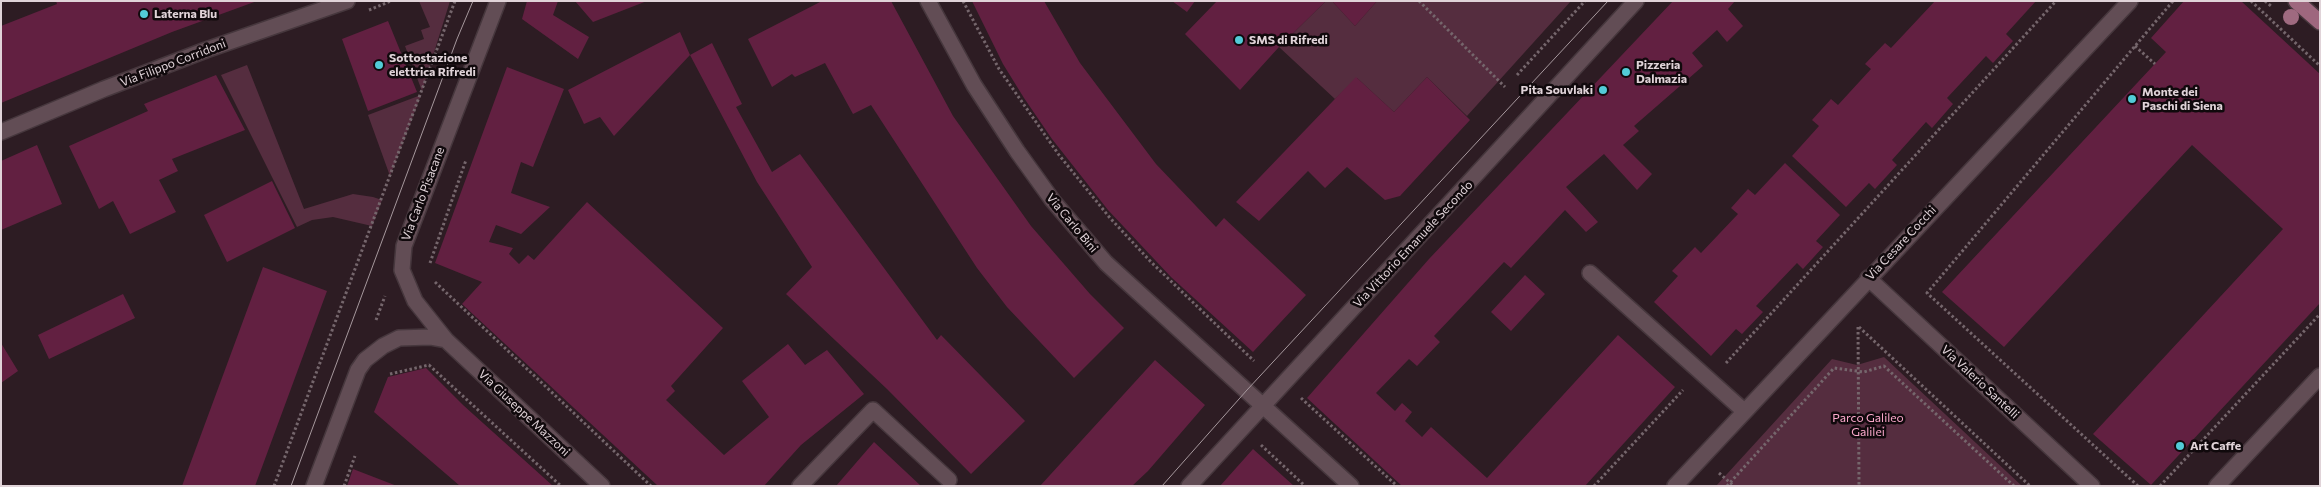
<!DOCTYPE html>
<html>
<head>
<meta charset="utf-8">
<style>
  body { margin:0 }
  #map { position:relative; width:2321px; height:487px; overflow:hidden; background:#2d1c23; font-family:Commissioner,sans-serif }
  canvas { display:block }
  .frame { position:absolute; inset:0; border:2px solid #e0d3d8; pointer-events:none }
</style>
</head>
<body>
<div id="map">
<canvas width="2321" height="487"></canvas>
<div class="frame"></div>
</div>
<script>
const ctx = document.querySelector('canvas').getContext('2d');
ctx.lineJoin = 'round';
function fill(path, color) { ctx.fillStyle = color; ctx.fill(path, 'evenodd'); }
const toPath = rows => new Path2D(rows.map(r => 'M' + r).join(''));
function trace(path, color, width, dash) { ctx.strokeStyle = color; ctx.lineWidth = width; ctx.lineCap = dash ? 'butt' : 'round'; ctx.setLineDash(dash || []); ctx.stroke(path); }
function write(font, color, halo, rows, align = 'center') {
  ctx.font = font + ' Commissioner,sans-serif'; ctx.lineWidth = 5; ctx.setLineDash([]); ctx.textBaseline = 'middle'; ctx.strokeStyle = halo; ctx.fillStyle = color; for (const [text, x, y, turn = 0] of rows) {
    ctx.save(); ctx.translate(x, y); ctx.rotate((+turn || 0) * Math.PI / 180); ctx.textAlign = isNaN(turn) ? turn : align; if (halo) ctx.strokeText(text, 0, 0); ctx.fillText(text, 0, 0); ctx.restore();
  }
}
fill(toPath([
  [419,1,450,1,422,91,405,46,424,39,421,30,430,27],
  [1326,1,1332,1,1355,26,1377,1,1571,1,1467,116,1427,77,1394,112,1357,78,1335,99,1279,47],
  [247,65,304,209,353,194,373,197,382,200,372,226,333,217,312,220,297,227,221,75],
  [421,95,390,176,368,115],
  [1884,357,2022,486,1716,486,1832,359,1857,365]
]), '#552d3f');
fill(toPath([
  [56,1,257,1,172,32,1,103,1,26,57,4],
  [527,1,558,1,553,15,589,37,578,59,522,19],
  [575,1,647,1,593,22],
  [822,1,891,1,953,116,1031,226,1090,294,1124,328,1074,378,1007,307,977,268,871,105,853,114,825,63,795,77,792,74,772,87,748,39],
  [972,1,1044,1,1080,63,1156,164,1216,227,1224,218,1306,295,1253,352,1171,277,1108,210,1052,139,1024,98,1003,64],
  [1172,1,1195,1,1187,12],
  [1217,1,1326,1,1279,47,1240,90,1185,34],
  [1332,1,1377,1,1355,26],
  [1673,1,1735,1,1728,9,1743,26,1727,42,1717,30,1692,53,1703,66,1634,126,1639,131,1623,145,1652,174,1637,190,1604,154,1566,187,1598,222,1586,232,1565,210,1511,268,1504,262,1471,297,1434,336,1440,342,1417,366,1409,359,1376,393,1395,411,1402,403,1412,412,1405,421,1422,437,1431,427,1487,478,1618,335,1675,387,1585,486,1402,486,1307,398,1429,259],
  [1935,1,2036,1,2006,34,2013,41,1993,63,1986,56,1947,98,1953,104,1932,128,1926,122,1892,160,1897,165,1875,189,1869,183,1846,207,1792,156,1819,126,1812,120,1831,99,1838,105,1871,69,1865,64,1885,43,1891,48],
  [2184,1,2241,1,2320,74,2320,303,2151,485,2093,434,2283,229,2192,145,2004,347,1942,292,2166,52,2151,38],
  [388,21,417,92,368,111,342,39],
  [680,32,690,55,614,136,600,117,584,124,568,90],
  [712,43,742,104,736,107,772,172,800,154,937,340,941,335,1025,421,971,474,887,389,786,294,812,267,757,182,690,55],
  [507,67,564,89,533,167,521,162,511,193,550,207,521,234,496,225,489,242,513,248,509,254,519,264,528,255,534,260,587,202,723,328,671,386,675,391,666,400,724,455,769,417,742,381,788,344,805,365,827,350,864,394,801,445,764,486,658,486,462,304,482,282,435,263],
  [216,75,245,130,172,159,178,171,159,180,176,212,130,234,113,201,99,209,69,146,148,111,144,104],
  [1356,77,1394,112,1427,77,1470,120,1400,196,1385,200,1347,167,1325,188,1308,171,1259,221,1236,202],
  [37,145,62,204,1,230,1,161],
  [1785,163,1840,215,1816,241,1823,247,1803,269,1797,263,1756,306,1763,312,1742,334,1736,329,1711,356,1654,302,1678,276,1672,271,1695,247,1701,253,1738,214,1731,208,1748,189,1755,195],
  [272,181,295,228,227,262,204,215],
  [263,267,327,291,255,486,182,486],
  [1525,275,1545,294,1511,331,1491,312],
  [123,294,135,318,49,359,38,335],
  [1,343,18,371,1,383],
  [1155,360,1205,405,1148,471,1132,486,1040,486],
  [426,368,463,405,553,486,460,486,374,412,388,377],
  [874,442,921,486,836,486],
  [1253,449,1294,486,1220,486],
  [353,469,397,486,347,486]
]), '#622041');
const minor = toPath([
  [498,1,404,246,402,270,415,301,446,340,602,486],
  [928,1,974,85,1017,151,1053,201,1106,263,1351,486],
  [1,132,104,89,206,50,347,1],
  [1590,273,1744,411],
  [1868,278,2092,486],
  [314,486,358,370,365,360,383,346,399,338,430,337,446,340],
  [800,486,873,410,949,480],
  [1189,486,1636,1],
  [1675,486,2130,1],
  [2217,486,2320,376]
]);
const major = toPath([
  [2296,1,2320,22]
]);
trace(minor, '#46373d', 18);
trace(major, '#46373d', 18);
trace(toPath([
  [963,1,999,69,1059,155,1110,218,1151,262,1254,361],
  [1419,1,1505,87],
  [2251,1,2320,66],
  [2265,1,2271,6],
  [369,10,391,1],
  [2135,46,2155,64],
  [1517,75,1585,1],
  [430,263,466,160],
  [435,282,651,486],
  [376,320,385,296],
  [1858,327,1859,486],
  [1859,327,2030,486],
  [1726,363,2056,1],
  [390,374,429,365,561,486],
  [1301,398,1397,486],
  [1261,445,1305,486],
  [1719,473,1734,486],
  [274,486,455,1],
  [344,486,355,456],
  [1594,486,1683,390],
  [1727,486,1834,368,1864,372,1884,366,2014,486],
  [2138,486,1927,293,2173,1],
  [2160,486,2320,314]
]), '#75666c', 3, [2.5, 2.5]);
trace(minor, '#624d55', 15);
trace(major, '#9e677e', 15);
trace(toPath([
  [291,486,457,39,473,1],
  [1162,486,1247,390,1608,1]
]), '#a6989d', 1);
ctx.fillStyle = '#9f6a80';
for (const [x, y] of [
  [2291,17]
]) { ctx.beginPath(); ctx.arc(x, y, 8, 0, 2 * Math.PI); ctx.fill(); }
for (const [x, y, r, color] of [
  [144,14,5,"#52cbd7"],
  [1239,40,5,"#52cbd7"],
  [379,65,5,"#52cbd7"],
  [1626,72,5,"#52cbd7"],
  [1603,90,5,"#52cbd7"],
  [2132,99,5,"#52cbd7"],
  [2180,446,5,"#52cbd7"]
]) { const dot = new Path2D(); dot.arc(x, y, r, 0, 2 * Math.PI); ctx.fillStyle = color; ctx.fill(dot); trace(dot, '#10090c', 2); }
write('bold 12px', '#e0d3d8', '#10090c', [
  ["Laterna Blu",154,14],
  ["SMS di Rifredi",1249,40],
  ["Sottostazione",389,58],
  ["elettrica Rifredi",389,72],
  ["Pizzeria",1636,65],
  ["Dalmazia",1636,79],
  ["Pita Souvlaki",1593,90,"right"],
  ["Monte dei",2142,92],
  ["Paschi di Siena",2142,106],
  ["Art Caffe",2190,446]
], 'left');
write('12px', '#e0d3d8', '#10090c', [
  ["Via Filippo Corridoni",173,63,-21],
  ["Via Carlo Pisacane",423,194,-69],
  ["Via Carlo Bini",1072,223,50],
  ["Via Cesare Cocchi",1901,243,-47],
  ["Via Vittorio Emanuele Secondo",1413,244,-47],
  ["Via Valerio Santelli",1980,382,43],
  ["Via Giuseppe Mazzoni",524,413,43]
]);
write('12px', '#fca9cc', '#10090c', [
  ["Parco Galileo",1868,418],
  ["Galilei",1868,432]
]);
</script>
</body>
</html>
